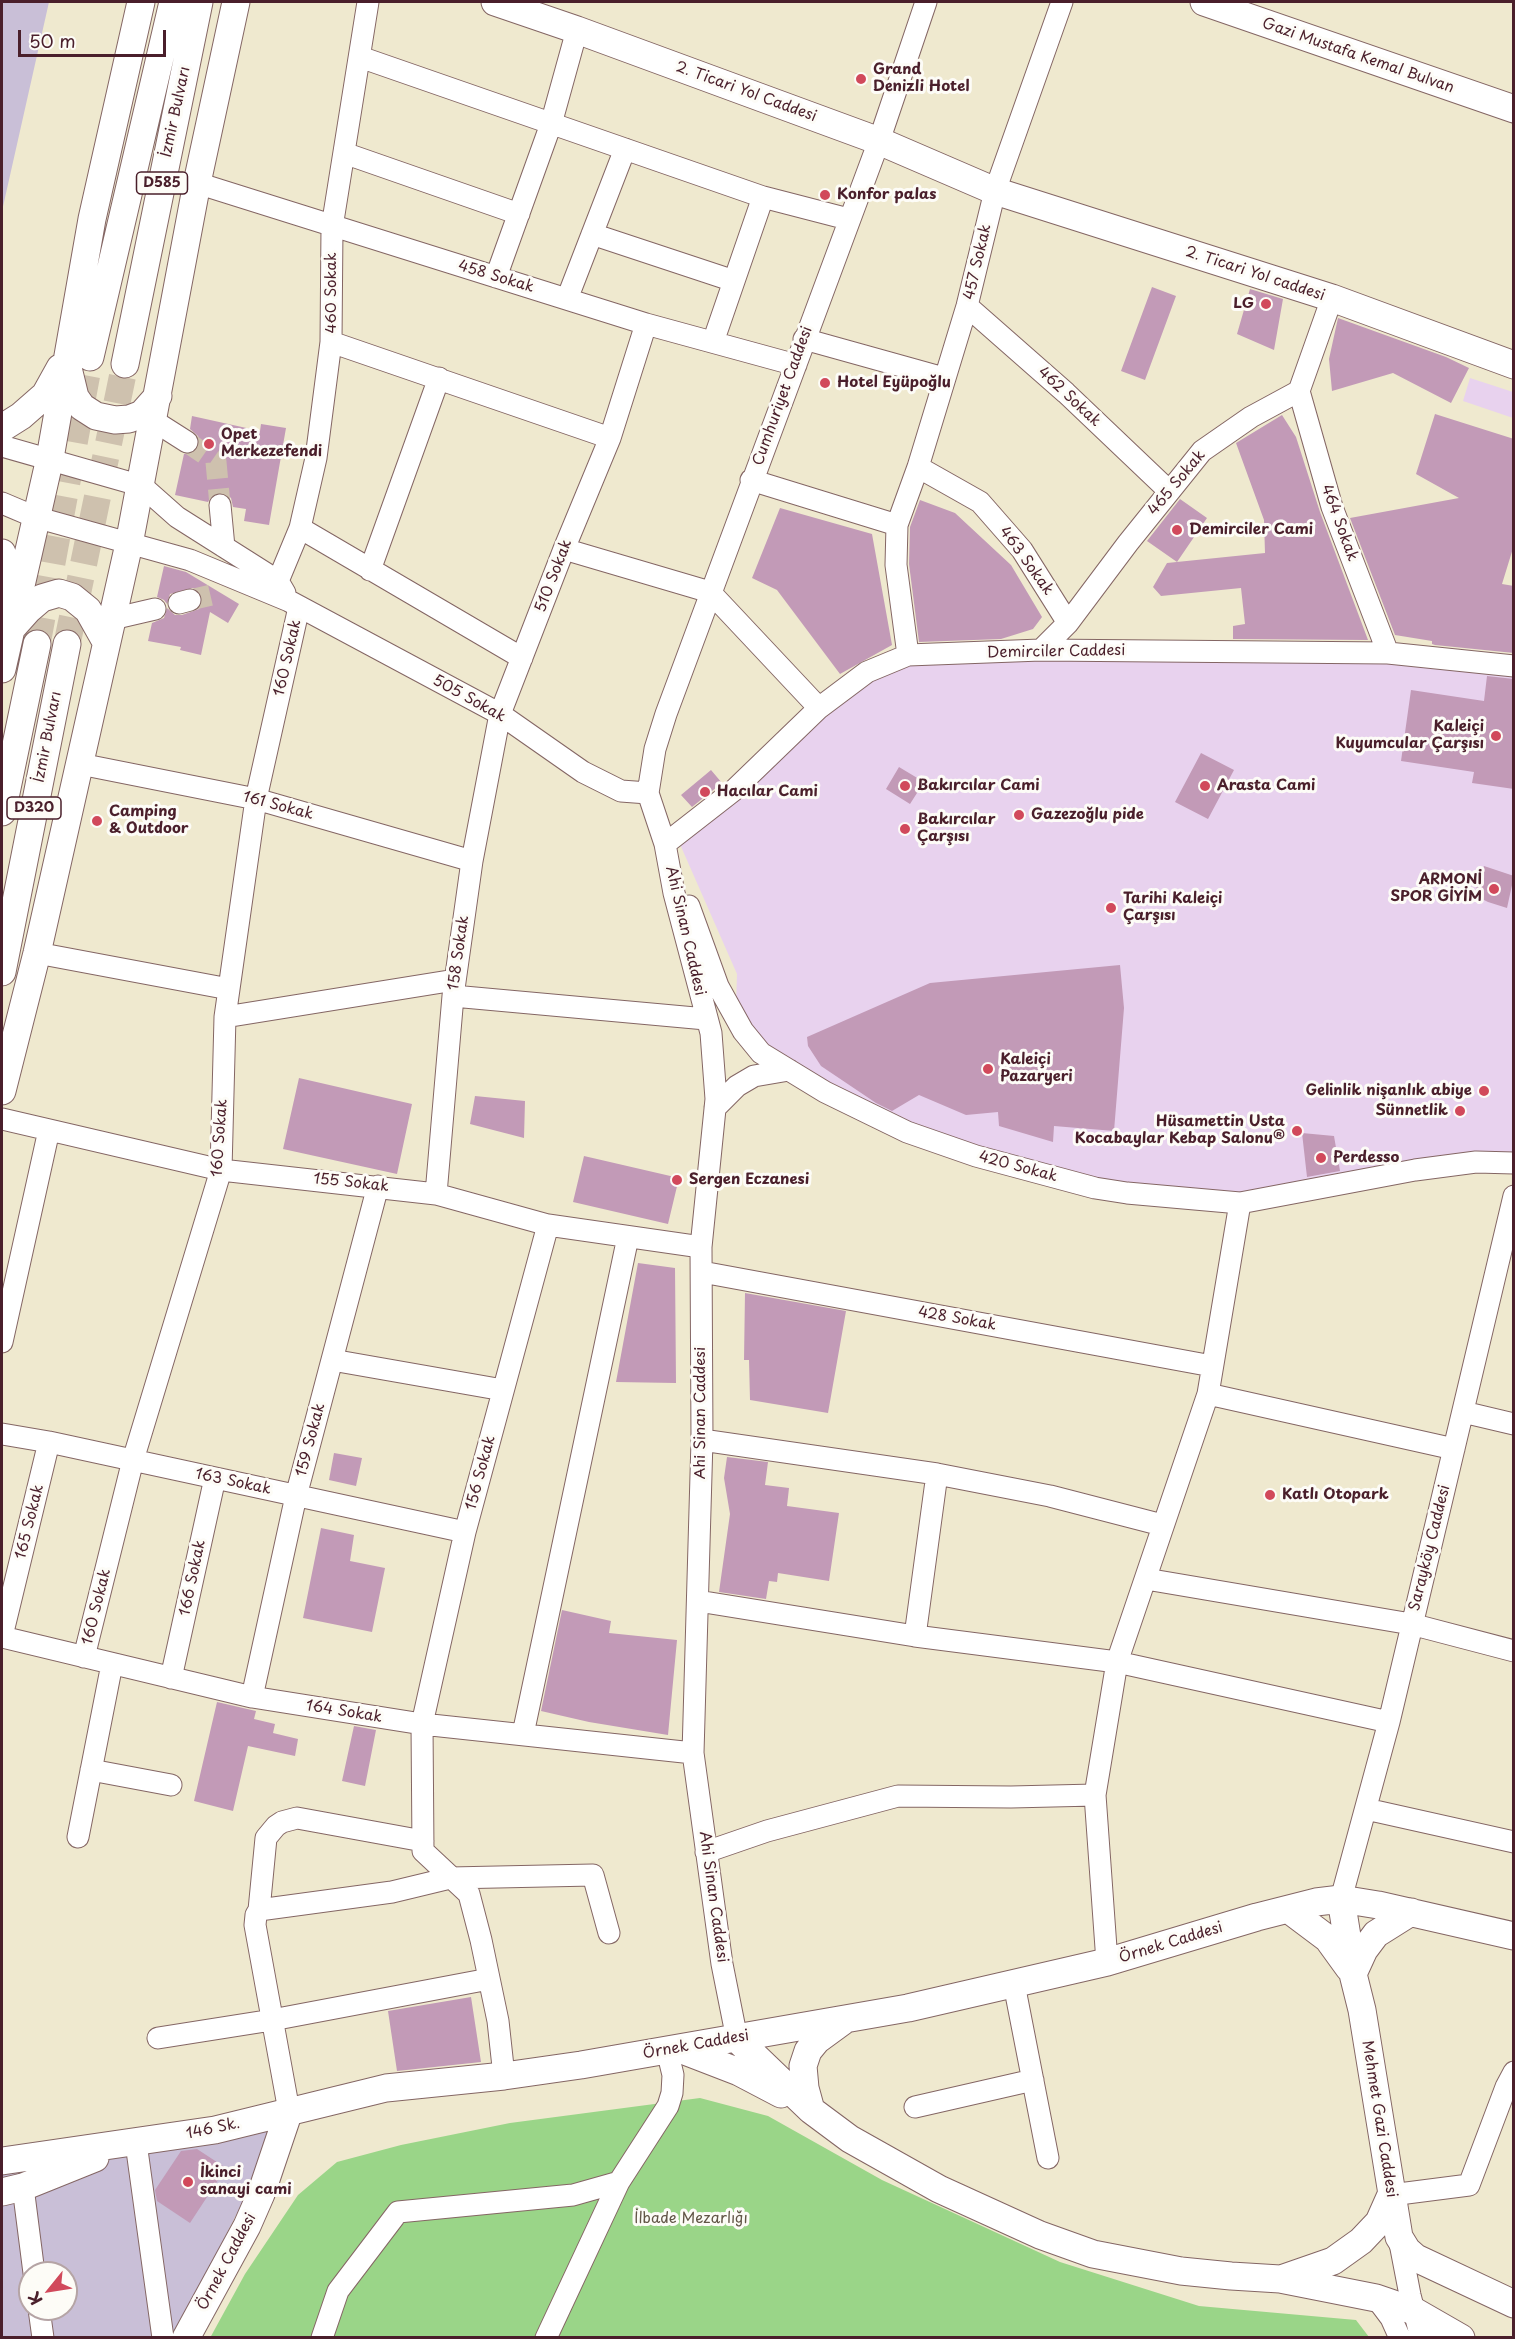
<!DOCTYPE html>
<html>
<head>
<meta charset="utf-8">
<style>
  body { margin:0 }
  #map { position:relative; width:1515px; height:2339px; overflow:hidden; background:#efe9cf; font-family:"Playpen Sans",sans-serif }
  canvas { display:block }
  .frame { position:absolute; inset:0; border:3px solid #4a1f2b; pointer-events:none }
  .north { position:absolute; left:18px; top:2261px; width:60px; height:60px; box-sizing:border-box; background:#fdfcf7; border:2px solid #b5a4a5; border-radius:50%; rotate:240deg; font-size:16px; font-weight:700; line-height:24px; text-align:center; color:#4a1f2b }
  .north::after { content:''; display:block; margin:auto; width:21px; height:27px; background:#d1495b; clip-path:polygon(50% 0,100% 100%,50% 72%,0 100%) }
  .scale { position:absolute; left:18px; top:30px; width:148px; height:27px; box-sizing:border-box; border:3px solid #4a1f2b; border-top:0; padding-left:8px; font-size:18px; line-height:21px; white-space:nowrap; color:#4a1f2b; -webkit-text-stroke:4px #fdfcf7; paint-order:stroke }
</style>
</head>
<body>
<div id="map">
<canvas width="1515" height="2339"></canvas>
<div class="frame"></div>
<div class="north">K</div>
<div class="scale">50 m</div>
</div>
<script>
const ctx = document.querySelector('canvas').getContext('2d');
ctx.lineJoin = 'round';
function fill(path, color) { ctx.fillStyle = color; ctx.fill(path, 'evenodd'); }
const toPath = rows => new Path2D(rows.map(r => 'M' + r).join(''));
function trace(path, color, width, dash) { ctx.strokeStyle = color; ctx.lineWidth = width; ctx.lineCap = dash ? 'butt' : 'round'; ctx.setLineDash(dash || []); ctx.stroke(path); }
function write(font, color, halo, rows, align = 'center') {
  ctx.font = font + ' "Playpen Sans",sans-serif'; ctx.lineWidth = 6; ctx.setLineDash([]); ctx.textBaseline = 'middle'; ctx.strokeStyle = halo; ctx.fillStyle = color; for (const [text, x, y, turn = 0] of rows) {
    ctx.save(); ctx.translate(x, y); ctx.rotate((+turn || 0) * Math.PI / 180); ctx.textAlign = isNaN(turn) ? turn : align; if (halo) ctx.strokeText(text, 0, 0); ctx.fillText(text, 0, 0); ctx.restore();
  }
}
fill(toPath([
  [1470,378,1513,392,1513,418,1463,401],
  [908,655,1513,666,1513,1155,1240,1203,1127,1193,976,1156,761,1053,736,1005,737,974,679,842,819,708]
]), '#e8d2ee');
fill(toPath([
  [2,2,49,2,2,211],
  [289,2111,174,2337,2,2337,2,2175],
  [30,2273,66,2273,66,2309,30,2309]
]), '#c9bfd7');
fill(toPath([
  [700,2098,768,2116,882,2180,1060,2262,1199,2306,1356,2320,1369,2337,210,2338,245,2274,298,2195,337,2162,401,2145,510,2123]
]), '#9ad588');
fill(toPath([
  [1152,287,1176,296,1145,380,1121,371],
  [1250,289,1283,299,1274,350,1237,334],
  [1338,318,1446,357,1469,368,1451,403,1393,373,1332,391,1329,359],
  [1435,414,1514,439,1514,545,1502,584,1514,586,1514,653,1435,645,1432,644,1432,641,1395,635,1350,518,1459,498,1416,474],
  [1282,415,1296,437,1320,512,1368,640,1233,639,1233,626,1245,624,1241,588,1161,596,1153,587,1167,563,1265,553,1264,520,1236,443],
  [192,416,260,431,261,424,286,428,269,525,244,521,246,509,233,507,231,498,225,493,213,494,208,502,175,495,184,454,193,453,200,443,198,436,190,429],
  [1180,499,1207,518,1177,562,1147,541],
  [920,500,955,513,1011,565,1042,617,1033,629,1001,639,919,642,909,564,910,527],
  [780,508,872,534,892,645,840,674,777,590,752,578],
  [164,566,186,572,239,604,228,623,210,612,201,655,180,650,181,647,148,641,152,623,164,618,167,608,175,615,182,615,199,609,202,603,199,591,193,588,170,594,167,604,164,600,157,597],
  [1487,676,1514,679,1514,789,1472,783,1474,772,1401,761,1411,690,1484,701],
  [1201,753,1234,770,1208,819,1175,802],
  [899,767,924,782,910,804,886,789],
  [711,770,722,783,692,807,681,795],
  [1484,866,1514,876,1507,908,1488,902,1474,895],
  [1120,965,1124,1008,1114,1131,1054,1126,1053,1142,999,1126,998,1112,966,1115,919,1095,892,1111,876,1103,821,1066,808,1046,807,1037,930,983],
  [299,1078,412,1104,397,1174,283,1149],
  [475,1096,525,1101,524,1138,470,1124],
  [1302,1133,1334,1136,1340,1171,1307,1177],
  [584,1156,679,1178,668,1224,573,1202],
  [638,1263,675,1268,676,1383,616,1382],
  [745,1293,846,1311,828,1413,750,1400,749,1360,744,1360],
  [334,1453,362,1458,356,1486,329,1480],
  [727,1457,768,1462,765,1485,789,1488,787,1506,839,1513,829,1581,778,1573,777,1582,769,1581,766,1599,719,1592,730,1514,724,1478],
  [321,1528,354,1535,350,1561,385,1568,372,1632,303,1618],
  [562,1610,611,1621,609,1633,677,1640,668,1735,589,1722,541,1711],
  [217,1702,256,1711,254,1719,275,1724,273,1733,298,1739,295,1756,248,1746,233,1811,194,1801],
  [354,1726,376,1730,365,1786,342,1781],
  [471,1997,481,2062,397,2071,388,2011],
  [197,2149,226,2168,190,2223,157,2201,155,2190,181,2151]
]), '#c29ab7');
trace(toPath([
  [187,442,216,462,220,505],
  [190,600,220,593]
]), '#cec1ae', 21, [21, 10]);
trace(toPath([
  [37,644,90,357],
  [67,644,125,364]
]), '#cec1ae', 27, [27, 14]);
const minor = toPath([
  [360,57,763,197,848,219],
  [344,153,519,214],
  [197,183,646,324,796,365],
  [592,234,734,281],
  [496,277,551,124,577,30],
  [567,299,625,149],
  [967,306,1066,393,1169,491],
  [804,339,944,378],
  [331,342,610,438],
  [713,342,763,197],
  [1299,391,1332,507,1388,653],
  [154,421,187,442],
  [2,446,142,486,177,517,278,581,285,593],
  [918,467,980,502,1022,550,1068,623],
  [751,480,897,525],
  [2,503,35,517,190,560,289,601,500,714,583,772,621,791,648,793],
  [220,505,224,547],
  [300,528,522,658],
  [564,549,710,592,819,708],
  [370,570,439,378],
  [278,581,300,528,316,458,331,342,332,227,368,2],
  [179,603,190,600],
  [112,619,155,609],
  [1041,650,1068,623,1128,543,1202,451,1251,417,1299,391,1332,298],
  [908,655,896,565,897,525,918,467,967,306,995,191,1062,2],
  [80,764,256,799,472,861],
  [648,793,665,844,674,893,711,1033,716,1099,701,1247,702,1440,693,1753,722,1964,737,2039],
  [648,793,655,749,666,714,879,141,926,2],
  [665,844,733,791,819,708,867,672,908,655,1041,650,1388,653,1514,666],
  [689,906,718,986,743,1031,761,1053,825,1092,907,1132,976,1156,1095,1188,1127,1193,1240,1203,1415,1170,1476,1162,1514,1163],
  [37,953,229,989],
  [453,996,706,1019],
  [225,1017,455,980],
  [715,1108,737,1086,754,1076,789,1070],
  [2,1119,221,1170,436,1194,548,1225,701,1247],
  [436,1194,453,996,472,861,500,714,564,549,610,438,646,324],
  [702,1272,1212,1366],
  [2,1342,49,1130],
  [332,1360,503,1390],
  [1208,1394,1454,1449],
  [1463,1412,1514,1424],
  [2,1434,49,1442,465,1532],
  [702,1440,937,1474,1050,1496,1162,1525],
  [1146,1579,1411,1624,1514,1651],
  [698,1601,915,1636,1117,1662,1389,1722],
  [2,1636,49,1442],
  [915,1636,937,1474],
  [2,1637,252,1697,422,1724,693,1753],
  [84,1657,133,1460,221,1170,225,1017,229,989,256,799,299,607],
  [171,1678,215,1478],
  [252,1697,296,1496,378,1186],
  [523,1734,628,1237],
  [91,1770,171,1785],
  [1366,1809,1514,1842],
  [78,1837,112,1664],
  [706,1852,767,1831,898,1796,1011,1797,1095,1795],
  [1341,1899,1389,1722,1514,1196],
  [259,1910,266,1838,276,1826,282,1822,297,1818,423,1841],
  [1107,1962,1095,1795,1117,1662,1208,1394,1240,1203],
  [1014,1984,1048,2158],
  [158,2038,272,2020,489,1979],
  [504,2076,498,2021,481,1940,469,1894,423,1851,422,1724,465,1532,548,1225],
  [915,2107,1033,2080],
  [289,2111,255,1925,256,1915,259,1910,392,1892,450,1878,593,1875,609,1933],
  [136,2143,163,2338],
  [23,2187,34,2273],
  [1391,2195,1469,2185,1506,2087,1514,2072],
  [1399,2238,1410,2295,1421,2338],
  [1376,2298,1391,2318,1400,2338],
  [39,2309,43,2338],
  [322,2338,338,2291,398,2212,573,2195,619,2182,668,2106,672,2093,673,2075,667,2050],
  [546,2338,619,2182]
]);
const major = toPath([
  [495,2,577,30,879,141,995,191,1332,298,1514,365],
  [1204,2,1514,109],
  [90,357,173,2],
  [125,364,199,2],
  [68,368,75,397,82,407,96,416,115,420,129,419,142,414,158,396],
  [2,428,21,416,45,395,60,368],
  [2,553,9,572,12,599],
  [11,629,28,610,42,598,59,593,72,597,88,610,106,642],
  [2,669,50,458,92,219,141,2],
  [2,812,37,644],
  [2,972,67,644],
  [2,1091,37,953,129,544,197,183,236,2],
  [1341,1899,1353,1974,1362,2010,1399,2237,1407,2250,1416,2258,1514,2304],
  [1288,1909,1328,1939,1349,1968],
  [1353,1974,1364,1950,1376,1934,1411,1912],
  [737,2039,811,2110,850,2139,939,2189,1040,2235,1093,2254,1181,2271,1231,2276,1280,2279,1376,2298,1414,2311,1461,2338],
  [682,2050,739,2072,781,2094],
  [811,2110,805,2088,803,2066,808,2051,817,2040,843,2021],
  [2,2161,215,2130,386,2088,504,2076,581,2065,908,2008,1107,1962,1257,1917,1316,1902,1341,1899,1378,1905,1514,1936],
  [2,2192,23,2187,95,2158],
  [1284,2278,1333,2261,1361,2241,1379,2222,1391,2195],
  [186,2338,247,2226,261,2194,289,2111]
]);
trace(minor, '#846664', 23);
trace(major, '#846664', 29);
trace(minor, '#fff', 21);
trace(major, '#fff', 27);
for (const [x, y, r, color] of [
  [861,79,6,"#d1495b"],
  [825,195,6,"#d1495b"],
  [1266,304,6,"#d1495b"],
  [825,383,6,"#d1495b"],
  [209,444,6,"#d1495b"],
  [1177,530,6,"#d1495b"],
  [1496,736,6,"#d1495b"],
  [905,786,6,"#d1495b"],
  [1205,786,6,"#d1495b"],
  [705,792,6,"#d1495b"],
  [1019,815,6,"#d1495b"],
  [97,821,6,"#d1495b"],
  [905,829,6,"#d1495b"],
  [1494,889,6,"#d1495b"],
  [1111,908,6,"#d1495b"],
  [988,1069,6,"#d1495b"],
  [1484,1091,6,"#d1495b"],
  [1460,1111,6,"#d1495b"],
  [1297,1131,6,"#d1495b"],
  [1321,1158,6,"#d1495b"],
  [677,1180,6,"#d1495b"],
  [1270,1495,6,"#d1495b"],
  [188,2182,6,"#d1495b"]
]) { const dot = new Path2D(); dot.arc(x, y, r, 0, 2 * Math.PI); ctx.fillStyle = color; ctx.fill(dot); trace(dot, '#fdfcf7', 2); }
for (const [x, y, w] of [
  [162,183,51],
  [34,808,54]
]) { const box = new Path2D(); box.roundRect(x - w / 2, y - 11, w, 22, 4.5); ctx.fillStyle = '#fdfcf7'; ctx.fill(box); trace(box, '#4a1f2b', 1.5); }
write('bold 14px', '#4a1f2b', null, [
  ["D585",162,183],
  ["D320",34,808]
]);
write('15px', '#4a1f2b', '#fdfcf7', [
  ["Gazi Mustafa Kemal Bulvan",1358,56,19],
  ["2. Ticari Yol Caddesi",746,92,20],
  ["İzmir Bulvarı",176,112,-78],
  ["457 Sokak",978,262,-77],
  ["2. Ticari Yol caddesi",1255,274,18],
  ["458 Sokak",496,277,17],
  ["460 Sokak",332,293,-90],
  ["Cumhuriyet Caddesi",783,396,-70],
  ["462 Sokak",1069,397,43],
  ["465 Sokak",1177,483,-50],
  ["464 Sokak",1339,523,70],
  ["463 Sokak",1026,561,54],
  ["510 Sokak",554,576,-69],
  ["Demirciler Caddesi",1056,652,-1],
  ["160 Sokak",288,658,-77],
  ["505 Sokak",469,699,29],
  ["İzmir Bulvarı",48,737,-79],
  ["161 Sokak",278,806,15],
  ["Ahi Sinan Caddesi",685,931,77],
  ["158 Sokak",459,953,-82],
  ["160 Sokak",220,1138,-86],
  ["420 Sokak",1018,1167,15],
  ["155 Sokak",351,1183,6],
  ["428 Sokak",957,1319,10],
  ["Ahi Sinan Caddesi",701,1413,-90],
  ["159 Sokak",311,1440,-75],
  ["156 Sokak",481,1473,-75],
  ["163 Sokak",233,1482,12],
  ["165 Sokak",30,1522,-76],
  ["Sarayköy Caddesi",1430,1548,-76],
  ["166 Sokak",193,1578,-78],
  ["160 Sokak",97,1607,-76],
  ["164 Sokak",344,1712,9],
  ["Ahi Sinan Caddesi",713,1897,82],
  ["Örnek Caddesi",1171,1943,-17],
  ["Örnek Caddesi",696,2045,-10],
  ["Mehmet Gazi Caddesi",1379,2119,81],
  ["146 Sk.",213,2129,-12],
  ["Örnek Caddesi",227,2262,-62]
]);
write('bold 15px', '#4a1f2b', '#fdfcf7', [
  ["Grand",873,70],
  ["Denizli Hotel",873,87],
  ["Konfor palas",837,195],
  ["LG",1254,304,"right"],
  ["Hotel Eyüpoğlu",837,383],
  ["Opet",221,435],
  ["Merkezefendi",221,452],
  ["Demirciler Cami",1189,530],
  ["Kaleiçi",1484,727,"right"],
  ["Kuyumcular Çarşısı",1484,744,"right"],
  ["Bakırcılar Cami",917,786],
  ["Arasta Cami",1217,786],
  ["Hacılar Cami",717,792],
  ["Camping",109,812],
  ["& Outdoor",109,829],
  ["Gazezoğlu pide",1031,815],
  ["Bakırcılar",917,820],
  ["Çarşısı",917,837],
  ["ARMONİ",1482,880,"right"],
  ["SPOR GİYİM",1482,897,"right"],
  ["Tarihi Kaleiçi",1123,899],
  ["Çarşısı",1123,916],
  ["Kaleiçi",1000,1060],
  ["Pazaryeri",1000,1077],
  ["Gelinlik nişanlık abiye",1472,1091,"right"],
  ["Sünnetlik",1448,1111,"right"],
  ["Hüsamettin Usta",1285,1122,"right"],
  ["Kocabaylar Kebap Salonu®",1285,1139,"right"],
  ["Perdesso",1333,1158],
  ["Sergen Eczanesi",689,1180],
  ["Katlı Otopark",1282,1495],
  ["İkinci",200,2173],
  ["sanayi cami",200,2190]
], 'left');
write('15px', '#625647', '#fdfcf7', [
  ["İlbade Mezarlığı",691,2219]
]);
</script>
</body>
</html>
